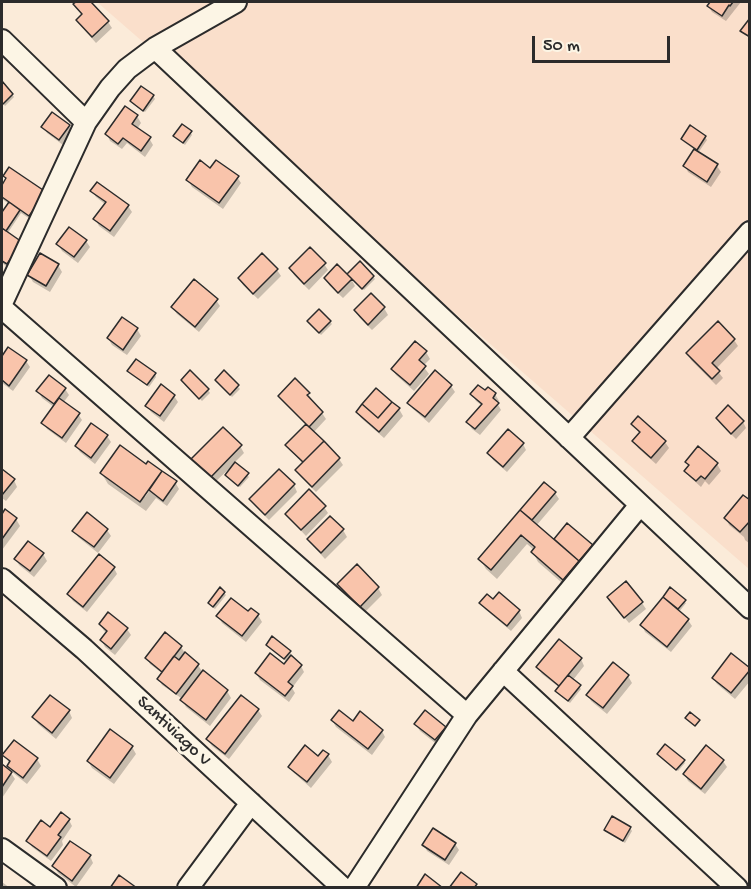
<!DOCTYPE html>
<html>
<head>
<meta charset="utf-8">
<style>
  body { margin:0 }
  #map { position:relative; width:751px; height:889px; overflow:hidden; background:#fbebd9; font-family:"Gochi Hand",sans-serif }
  canvas { display:block }
  .frame { position:absolute; inset:0; border:3px solid #2b2b2b; pointer-events:none }
  .scale { position:absolute; left:532px; top:36px; width:138px; height:27px; box-sizing:border-box; border:3px solid #2b2b2b; border-top:0; padding-left:8px; font-size:18px; line-height:21px; white-space:nowrap; color:#2b2b2b; -webkit-text-stroke:4px #fcf5e5; paint-order:stroke }
</style>
</head>
<body>
<div id="map">
<canvas width="751" height="889"></canvas>
<div class="frame"></div>
<div class="scale">50 m</div>
</div>
<script>
const ctx = document.querySelector('canvas').getContext('2d');
ctx.lineJoin = 'round';
function fill(path, color) { ctx.fillStyle = color; ctx.fill(path, 'evenodd'); }
const toPath = rows => new Path2D(rows.map(r => 'M' + r).join(''));
function trace(path, color, width, dash) { ctx.strokeStyle = color; ctx.lineWidth = width; ctx.lineCap = dash ? 'butt' : 'round'; ctx.setLineDash(dash || []); ctx.stroke(path); }
function write(font, color, halo, rows, align = 'center') {
  ctx.font = font + ' "Gochi Hand",sans-serif'; ctx.lineWidth = 6; ctx.setLineDash([]); ctx.textBaseline = 'middle'; ctx.strokeStyle = halo; ctx.fillStyle = color; for (const [text, x, y, turn = 0] of rows) {
    ctx.save(); ctx.translate(x, y); ctx.rotate((+turn || 0) * Math.PI / 180); ctx.textAlign = isNaN(turn) ? turn : align; if (halo) ctx.strokeText(text, 0, 0); ctx.fillText(text, 0, 0); ctx.restore();
  }
}
fill(toPath([
  [97,2,749,2,749,569]
]), '#fadfcb');
fill(toPath([
  [78,2,89,2,108,22,112,28,96,43,82,27,78,20,83,15,75,4],
  [711,2,741,2,726,21,712,12,708,6],
  [2,83,14,97,5,106,2,102],
  [153,96,155,99,145,112,133,104,131,101],
  [125,108,137,116,141,123,137,129,149,138,153,145,145,157,127,143,122,149,110,141,107,134],
  [69,126,73,132,63,145,47,133,43,127],
  [190,132,192,135,185,145,175,136],
  [705,137,707,140,698,153,717,166,721,172,711,187,688,172,685,166,695,150,684,142,683,139],
  [210,170,237,177,241,183,223,209,192,187,188,180],
  [4,176,48,200,33,221,21,213,7,234,20,243,11,270,2,263,2,215,9,204,2,199,2,188,7,180],
  [92,191,128,206,132,212,114,237,99,226,95,219,106,205,96,197],
  [86,241,90,247,78,263,62,251,58,244],
  [262,255,277,270,281,276,258,299,243,285,239,278],
  [360,263,375,279,364,290,350,277,355,286,343,298,329,285,326,278,347,276],
  [324,264,328,270,309,290,294,275,291,269],
  [58,265,62,272,50,292,33,282,29,275],
  [2,269,7,276,2,284],
  [371,295,384,308,388,315,372,330,359,317,356,310],
  [216,300,220,306,199,332,177,314,173,308],
  [122,319,137,329,141,336,127,355,112,345,108,338],
  [330,322,332,324,321,335,311,324],
  [734,340,738,346,716,369,723,378,716,385,691,360,688,354],
  [415,343,426,352,430,359,423,366,429,374,414,391,396,375,392,369],
  [2,350,4,355,26,361,30,367,13,391,2,383],
  [129,371,155,374,156,377,149,387,131,374],
  [224,373,240,389,232,397,216,380],
  [182,380,208,390,210,393,202,401],
  [451,386,455,392,429,423,413,409,409,403],
  [65,389,69,395,63,403,78,414,82,420,66,443,47,429,43,423,54,407,42,398,38,391],
  [308,394,312,400,311,401,322,413,326,419,313,433,339,459,343,465,316,492,301,477,297,470,303,464,291,451,287,445,307,425,284,402,280,396],
  [472,394,495,394,499,401,497,403,501,410,480,435,472,429,468,422,482,406,476,401],
  [174,396,178,402,164,422,151,412,147,406],
  [399,409,403,416,384,438,361,418,357,412],
  [718,418,743,422,746,428,736,439,722,425],
  [638,419,665,442,669,448,656,464,638,448,634,442,640,434,633,425],
  [107,436,111,442,95,464,80,452,76,446],
  [523,444,526,450,507,472,493,460,489,453],
  [240,446,244,453,234,463,249,477,240,487,229,478,235,465,234,464,213,484,195,467],
  [699,448,717,464,721,471,709,485,705,481,701,487,690,477,686,471,690,467,687,462],
  [149,463,175,482,179,489,167,506,156,498,146,511,108,484,102,474,146,466],
  [159,473,161,475,145,497,143,496],
  [2,471,14,480,17,487,6,501,2,498],
  [544,484,555,493,559,499,536,526,554,541,567,525,592,546,596,552,569,589,538,562,533,552,534,550,527,544,497,579,486,569,480,559],
  [294,485,297,492,269,520,255,506,251,499],
  [750,502,750,544,745,540,744,537,729,525,726,518],
  [324,507,328,513,306,536,291,520,287,514],
  [6,511,16,519,20,526,2,550,2,516],
  [330,518,343,530,347,537,325,559,313,546,309,539],
  [107,530,111,536,98,553,78,537,74,531],
  [43,554,47,561,34,577,19,565,16,559],
  [357,566,378,588,382,595,365,612,343,591,339,584],
  [114,568,117,574,87,612,73,601,69,595],
  [670,589,686,603,679,612,688,620,692,626,671,652,645,632,642,625],
  [224,593,226,595,215,609,211,606,209,603],
  [493,601,519,611,522,618,511,631,485,609,481,603],
  [642,603,646,609,629,623,613,604],
  [249,613,258,615,262,622,246,642,222,623,218,616],
  [100,624,127,629,131,635,115,655,105,647,102,641,107,633,104,631],
  [165,634,181,647,185,653,198,665,203,673,227,691,231,698,210,726,186,707,181,698,162,685,159,679,163,674,150,664,147,658],
  [267,645,290,652,291,654,290,656,301,666,304,672,292,688,295,693,289,702,260,680,256,673,284,666,287,662],
  [581,659,584,666,573,680,581,689,570,703,559,694,557,692,560,688,542,674,538,668],
  [613,664,628,676,632,683,607,714,591,701,588,695],
  [749,670,750,681,735,699,717,684,713,678],
  [258,710,262,716,229,759,212,746,208,740],
  [69,711,72,718,56,739,38,724,34,717],
  [332,720,353,723,382,731,385,737,372,755,336,727],
  [416,724,444,728,448,734,439,746,420,731],
  [14,742,37,759,41,766,27,784,12,772,9,766,10,764,4,755],
  [132,747,136,754,114,784,92,768,88,761],
  [658,754,683,761,685,763,678,771],
  [328,755,332,762,311,788,294,773,290,767],
  [723,761,727,767,705,794,688,781,685,775],
  [2,766,11,773,15,779,2,798],
  [69,820,72,826,62,841,63,845,51,861,32,847,28,841],
  [630,828,632,831,625,843,608,832,606,830],
  [455,844,459,850,449,865,427,851,424,845],
  [90,856,93,863,76,887,58,873,54,866],
  [2,882,10,888,2,888]
]), '#0003');
const building = toPath([
  [76,2,91,2,109,21,92,37,76,20,82,14,73,4,76,2],
  [710,2,733,2,730,6,729,5,722,16,707,6,710,2],
  [750,18,750,37,740,31,750,18],
  [2,81,13,94,3,104,2,103,2,81],
  [141,86,154,95,143,111,130,101,141,86],
  [125,106,138,115,132,124,151,137,141,151,123,138,118,144,105,134,125,106],
  [52,112,70,125,59,140,41,127,52,112],
  [182,124,192,131,183,143,173,136,182,124],
  [690,125,706,136,697,150,681,139,690,125],
  [694,149,718,164,707,182,683,166,694,149],
  [200,160,210,168,216,160,239,176,219,203,186,180,200,160],
  [9,167,46,192,29,216,2,197,2,185,6,178,3,176,9,167],
  [97,182,129,205,110,231,93,219,106,202,90,191,97,182],
  [9,202,20,210,6,231,2,228,2,212,9,202],
  [69,227,87,240,74,257,56,244,69,227],
  [2,228,22,242,7,264,2,261,2,228],
  [310,247,326,263,304,284,289,268,310,247],
  [40,253,59,264,46,286,27,275,40,253],
  [262,253,278,269,253,294,238,278,262,253],
  [360,261,374,276,362,289,347,274,360,261],
  [337,264,352,279,338,293,324,278,337,264],
  [194,279,218,299,195,327,171,307,194,279],
  [371,293,385,307,368,325,354,310,371,293],
  [319,309,331,321,319,333,307,321,319,309],
  [122,317,138,328,123,350,107,338,122,317],
  [718,321,735,339,712,363,720,371,712,379,686,353,718,321],
  [415,341,427,351,419,360,426,366,410,385,391,369,415,341],
  [8,347,27,360,9,386,2,380,2,356,8,347],
  [136,359,156,373,147,385,127,371,136,359],
  [190,370,209,389,199,399,181,380,190,370],
  [224,370,239,385,230,395,215,380,224,370],
  [435,370,452,385,425,417,407,403,435,370],
  [49,375,66,388,54,404,36,391,49,375],
  [295,378,310,393,307,395,323,412,309,427,278,396,295,378],
  [161,384,175,395,160,416,145,406,161,384],
  [478,385,485,390,488,387,496,393,493,398,499,403,475,429,466,422,482,404,470,394,478,385],
  [376,388,392,402,378,418,362,404,376,388],
  [59,398,80,413,62,438,41,423,59,398],
  [392,402,400,408,379,432,356,412,362,404,378,418,392,402],
  [728,405,744,421,731,434,716,418,728,405],
  [638,416,666,441,651,458,632,441,640,432,631,424,638,416],
  [91,423,108,435,91,458,75,446,91,423],
  [306,424,324,441,303,462,285,445,306,424],
  [223,427,242,445,209,479,190,460,223,427],
  [508,429,524,443,503,467,487,453,508,429],
  [324,441,340,458,312,487,295,470,324,441],
  [120,445,146,464,148,461,162,471,140,502,100,473,120,445],
  [698,446,718,463,705,479,701,476,696,481,684,471,689,465,685,462,698,446],
  [235,462,249,473,238,486,225,475,235,462],
  [2,469,15,479,2,495,2,469],
  [279,469,295,484,265,515,249,499,279,469],
  [162,471,177,481,163,501,149,490,162,471],
  [544,482,556,492,532,520,520,510,544,482],
  [309,489,326,506,301,530,285,514,309,489],
  [743,495,750,500,750,521,740,532,724,518,743,495],
  [5,509,17,518,2,539,2,514,5,509],
  [520,510,579,561,563,580,531,552,535,547,521,535,491,570,478,559,520,510],
  [87,512,108,529,94,547,72,531,87,512],
  [330,516,344,529,321,553,307,539,330,516],
  [567,523,593,545,579,561,554,539,567,523],
  [28,541,44,553,30,571,14,559,28,541],
  [99,554,115,567,83,607,67,594,99,554],
  [357,564,379,587,360,607,337,584,357,564],
  [626,581,643,602,624,618,607,597,626,581],
  [220,587,225,592,213,607,208,603,220,587],
  [670,587,686,600,678,609,663,597,670,587],
  [499,592,520,610,507,626,479,603,487,594,493,599,499,592],
  [663,597,689,619,667,647,640,625,663,597],
  [231,598,248,611,251,608,259,614,242,636,216,616,231,598],
  [108,612,128,628,111,649,100,640,107,631,99,624,108,612],
  [165,632,182,646,162,672,145,658,165,632],
  [272,636,291,651,284,659,266,645,272,636],
  [559,639,582,658,559,686,536,667,559,639],
  [185,652,199,664,176,694,157,679,174,656,179,660,185,652],
  [270,653,284,664,291,655,302,665,288,682,293,686,285,696,255,673,270,653],
  [731,653,750,668,750,670,731,693,712,678,731,653],
  [613,662,629,675,603,708,586,695,613,662],
  [203,670,228,690,206,720,180,700,203,670],
  [568,675,581,685,568,701,555,691,568,675],
  [50,695,70,710,52,733,32,717,50,695],
  [241,695,259,709,225,754,206,739,241,695],
  [339,710,353,721,360,711,383,730,368,749,331,720,339,710],
  [425,710,446,727,435,740,414,724,425,710],
  [690,712,700,720,695,726,685,718,690,712],
  [110,729,133,746,110,778,87,761,110,729],
  [14,740,38,758,23,778,7,766,10,761,2,755,14,740],
  [665,744,685,760,676,770,657,754,665,744],
  [305,745,318,756,323,750,329,754,307,782,288,767,305,745],
  [706,745,724,760,701,789,683,774,706,745],
  [2,764,12,772,2,787,2,764],
  [61,812,70,819,58,835,61,837,47,856,26,841,41,820,50,827,61,812],
  [612,816,631,827,623,841,604,830,612,816],
  [433,828,456,843,445,860,422,845,433,828],
  [70,841,91,855,72,881,52,866,70,841],
  [461,872,477,884,474,888,449,888,461,872],
  [425,874,443,888,416,888,425,874],
  [119,875,137,888,110,888,119,875]
]);
fill(building, '#f9c4ab');
trace(building, '#2b2b2b', 1.5);
const minor = toPath([
  [2,40,86,122],
  [155,48,750,608],
  [2,303,86,122,110,88,127,69,155,48,236,2],
  [2,308,467,715],
  [569,438,750,232],
  [2,579,84,649,343,888],
  [503,671,737,888],
  [2,849,56,888],
  [188,888,251,803],
  [354,888,467,715,640,505]
]);
trace(minor, '#2b2b2b', 24);
trace(minor, '#fcf5e5', 20);
write('18px', '#2b2b2b', '#fcf5e5', [
  ["Santiviago V",173,732,43]
]);
</script>
</body>
</html>
